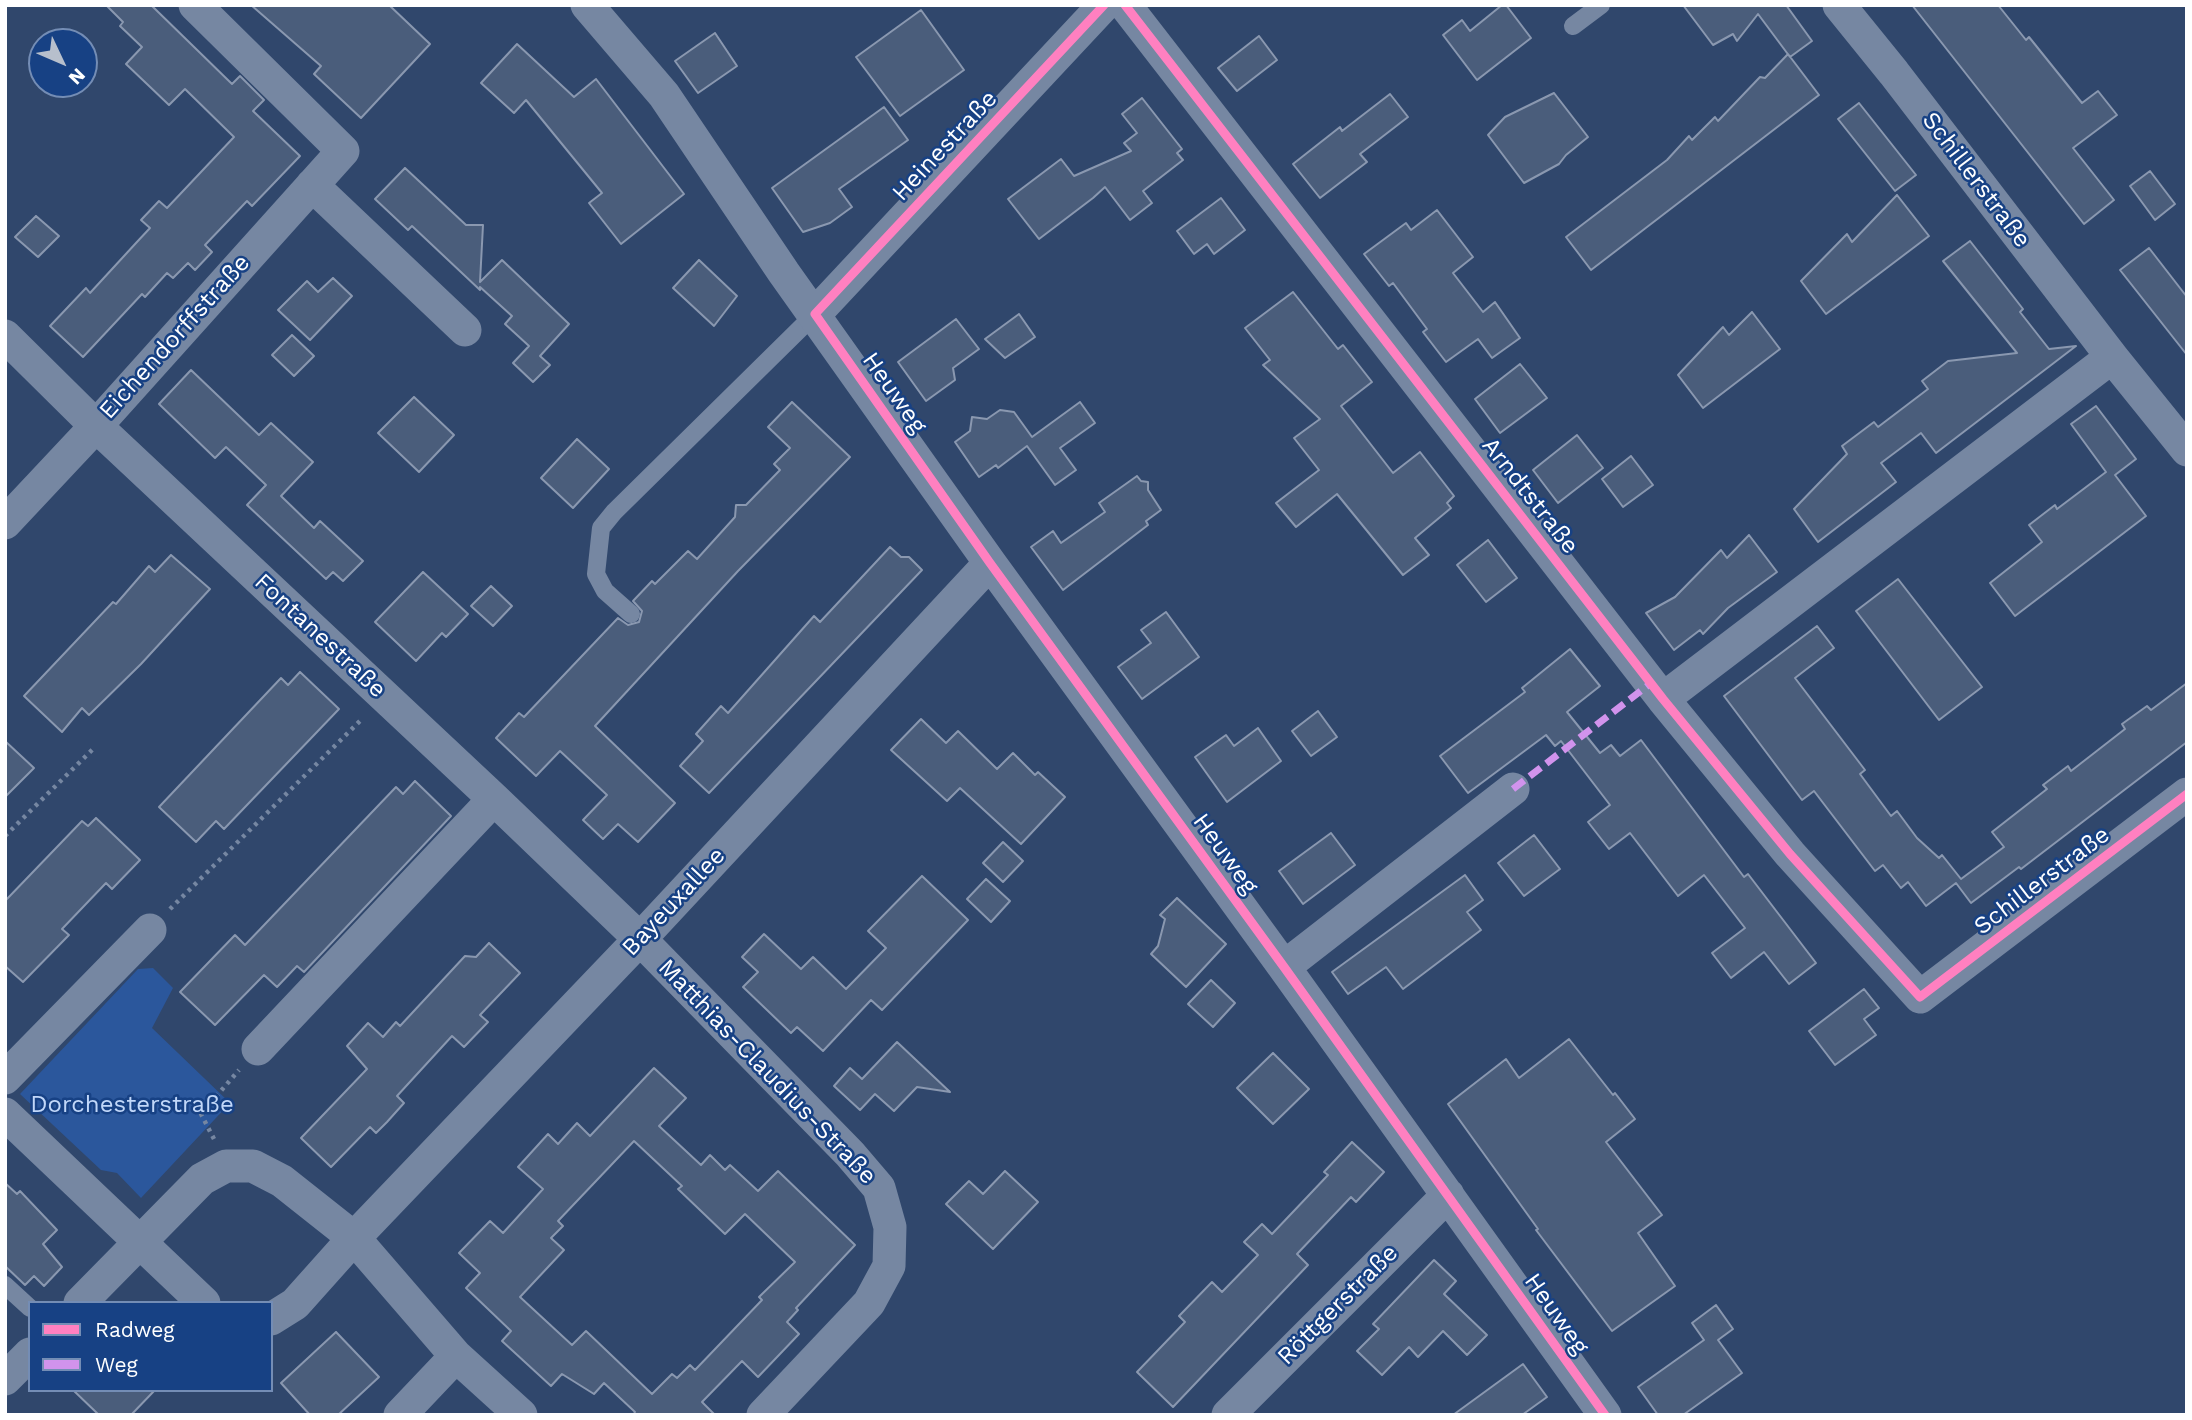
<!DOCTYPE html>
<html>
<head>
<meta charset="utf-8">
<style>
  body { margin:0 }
  #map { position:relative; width:2192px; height:1420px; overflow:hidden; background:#30476c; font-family:"Work Sans",sans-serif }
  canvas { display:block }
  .frame { position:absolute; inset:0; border:7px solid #fff; pointer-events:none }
  .legend { position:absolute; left:28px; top:1301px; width:245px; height:91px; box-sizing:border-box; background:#174184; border:2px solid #748db5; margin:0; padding:9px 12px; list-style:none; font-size:21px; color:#fff }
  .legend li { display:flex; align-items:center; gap:14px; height:35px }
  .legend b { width:35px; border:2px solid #748db5 }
  .north { position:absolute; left:28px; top:28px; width:70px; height:70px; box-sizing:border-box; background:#174184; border:2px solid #748db5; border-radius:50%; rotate:134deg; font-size:19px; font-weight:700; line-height:28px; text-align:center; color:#fff }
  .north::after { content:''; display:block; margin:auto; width:24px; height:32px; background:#b7bfcc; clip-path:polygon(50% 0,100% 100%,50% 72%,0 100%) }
</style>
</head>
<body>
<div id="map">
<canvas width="2192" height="1420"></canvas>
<div class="frame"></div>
<ul class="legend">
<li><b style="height:9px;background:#ff80c0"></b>Radweg</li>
<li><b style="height:9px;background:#d193ec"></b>Weg</li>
</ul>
<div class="north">N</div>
</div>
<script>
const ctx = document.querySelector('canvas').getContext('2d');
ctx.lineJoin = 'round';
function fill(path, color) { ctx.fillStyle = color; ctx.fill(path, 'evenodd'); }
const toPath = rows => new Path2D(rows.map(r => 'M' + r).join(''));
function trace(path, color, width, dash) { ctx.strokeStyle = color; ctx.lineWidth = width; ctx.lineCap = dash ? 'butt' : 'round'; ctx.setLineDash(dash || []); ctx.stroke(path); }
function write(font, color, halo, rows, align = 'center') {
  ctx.font = font + ' "Work Sans",sans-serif'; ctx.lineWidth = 5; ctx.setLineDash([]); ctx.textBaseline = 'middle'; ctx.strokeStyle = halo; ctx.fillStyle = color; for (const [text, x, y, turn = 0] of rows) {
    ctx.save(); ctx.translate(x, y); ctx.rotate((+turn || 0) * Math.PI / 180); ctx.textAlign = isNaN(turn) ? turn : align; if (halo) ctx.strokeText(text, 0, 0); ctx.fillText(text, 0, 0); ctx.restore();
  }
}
fill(toPath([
  [153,968,173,988,152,1028,230,1103,141,1198,117,1173,101,1170,20,1094,138,969]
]), '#2b579c');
const building = toPath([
  [106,5,151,5,232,84,240,76,264,100,253,111,300,156,252,206,247,201,205,245,212,252,195,270,188,263,173,278,167,273,145,297,142,294,83,357,50,326,86,288,90,293,136,243,150,228,141,220,159,201,167,208,234,137,185,89,169,105,126,64,142,47,120,26,123,22,106,5],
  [251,5,389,5,430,44,361,118,314,74,321,66,251,5],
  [1502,5,1506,5,1531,38,1477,80,1443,35,1462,20,1470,31,1502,5],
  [1683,5,1786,5,1812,41,1790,57,1758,14,1737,41,1733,34,1713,45,1683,5],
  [1912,5,1998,5,2026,40,2029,37,2082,103,2098,91,2117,115,2073,148,2114,200,2084,224,1912,5],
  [921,10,964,70,900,116,856,57,921,10],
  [715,33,737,66,698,93,675,61,715,33],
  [1259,36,1277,60,1237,91,1218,68,1259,36],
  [517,44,574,97,596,79,684,194,621,244,589,203,602,193,526,100,514,113,481,83,517,44],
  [1788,54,1819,95,1591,270,1566,237,1667,160,1689,136,1692,140,1715,117,1718,121,1760,77,1765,78,1788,54],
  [1554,93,1588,137,1566,155,1559,164,1524,183,1488,135,1505,117,1554,93],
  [1390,94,1408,117,1360,154,1367,162,1320,198,1293,164,1340,127,1342,131,1390,94],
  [1142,98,1182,149,1177,153,1183,160,1143,191,1152,203,1130,220,1105,187,1093,198,1039,239,1008,199,1061,159,1074,176,1131,151,1124,143,1137,133,1122,114,1142,98],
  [1859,103,1916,175,1895,191,1838,119,1859,103],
  [884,107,908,140,839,189,852,207,830,223,803,232,772,188,884,107],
  [405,168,466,225,483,225,480,282,502,260,569,324,540,356,550,365,533,382,513,363,529,346,505,324,512,316,480,287,480,290,412,226,408,230,375,199,405,168],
  [2150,171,2175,204,2155,220,2130,186,2150,171],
  [1897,195,1929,236,1826,314,1801,281,1847,234,1852,242,1897,195],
  [1221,198,1245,230,1214,254,1207,244,1194,254,1177,231,1221,198],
  [1437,210,1473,257,1453,273,1483,312,1495,302,1520,338,1492,358,1478,339,1446,362,1423,332,1427,329,1393,283,1389,286,1364,254,1406,223,1411,230,1437,210],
  [36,216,59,236,38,257,15,237,36,216],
  [1970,241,2023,309,2020,312,2049,349,2076,346,1936,453,1921,433,1881,463,1896,482,1818,542,1794,509,1847,454,1842,446,1874,422,1878,427,1928,389,1922,381,1948,361,2017,353,1943,261,1970,241],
  [2149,248,2187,297,2187,355,2120,270,2149,248],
  [699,260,737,296,714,326,673,288,699,260],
  [333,278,352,296,310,340,278,310,307,281,318,292,333,278],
  [1293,292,1338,349,1343,345,1372,382,1341,406,1393,473,1420,452,1454,496,1447,503,1451,508,1415,538,1429,555,1403,575,1337,494,1296,527,1276,503,1319,470,1294,438,1320,419,1263,365,1270,360,1245,328,1293,292],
  [1752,312,1780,349,1703,408,1678,375,1723,327,1729,335,1752,312],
  [1019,314,1035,337,1005,358,985,339,1019,314],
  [956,319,979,349,953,368,955,380,926,401,898,362,956,319],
  [292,335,314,356,294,376,272,355,292,335],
  [1520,364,1547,398,1500,433,1475,399,1520,364],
  [191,370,259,435,271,423,313,462,281,496,314,528,320,521,363,561,343,581,333,572,326,579,247,505,266,485,226,447,215,458,159,404,191,370],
  [414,397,454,435,419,472,378,433,414,397],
  [792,402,850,457,738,571,595,726,675,803,638,842,618,824,603,839,583,820,607,795,560,751,536,776,496,738,519,713,524,717,618,618,628,625,639,622,642,611,633,601,652,581,655,584,688,551,697,559,735,517,736,505,746,505,780,470,774,464,790,448,768,427,792,402],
  [1080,402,1095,423,1060,448,1076,470,1055,485,1027,446,998,468,996,465,979,477,955,442,970,431,972,417,987,419,1000,410,1014,412,1032,437,1080,402],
  [2096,406,2136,459,2115,475,2146,516,2015,616,1990,583,2042,542,2029,525,2055,505,2057,509,2106,472,2071,424,2096,406],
  [1577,435,1603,468,1558,503,1533,470,1577,435],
  [577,439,609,469,573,508,541,478,577,439],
  [1631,456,1653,485,1623,507,1602,479,1631,456],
  [1137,476,1141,481,1148,482,1148,490,1161,510,1146,521,1148,525,1063,590,1031,547,1053,531,1061,543,1105,512,1099,503,1137,476],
  [1749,535,1777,572,1728,608,1703,634,1700,630,1674,650,1646,613,1675,597,1721,550,1727,558,1749,535],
  [1488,540,1517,578,1486,602,1457,565,1488,540],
  [890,547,901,557,909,557,922,570,709,793,680,766,703,741,696,734,721,706,728,713,814,616,820,622,890,547],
  [171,555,210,589,141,664,89,715,82,708,62,732,24,696,113,602,116,604,149,566,155,572,171,555],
  [423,572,468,614,446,637,442,633,416,661,375,622,423,572],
  [1898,579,1982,687,1939,720,1856,611,1898,579],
  [491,586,512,606,493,626,471,606,491,586],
  [1166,612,1199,657,1142,699,1118,667,1151,643,1141,630,1166,612],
  [1817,626,1834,648,1795,678,1865,770,1860,774,1891,816,1897,811,1917,838,1939,858,1942,855,1961,879,2004,847,1992,832,2047,789,2043,785,2068,766,2071,771,2125,729,2122,724,2147,706,2151,710,2187,683,2187,742,2021,869,2019,867,1971,903,1956,883,1926,906,1908,882,1901,888,1883,865,1875,871,1814,791,1802,800,1724,696,1817,626],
  [1570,649,1600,686,1567,712,1600,753,1611,745,1620,756,1641,740,1744,877,1748,874,1816,963,1789,984,1764,952,1731,978,1712,953,1745,928,1704,875,1678,896,1630,833,1609,849,1588,822,1610,805,1561,741,1555,746,1546,735,1468,793,1440,756,1525,692,1522,688,1570,649],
  [300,672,339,709,224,829,216,821,196,842,159,807,281,678,288,685,300,672],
  [1318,711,1337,737,1311,756,1292,731,1318,711],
  [921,719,946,743,958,731,997,769,1013,753,1035,775,1038,772,1065,797,1021,844,960,788,947,801,891,750,921,719],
  [1258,728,1281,761,1227,802,1195,757,1226,735,1234,746,1258,728],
  [5,741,34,768,5,797,5,741],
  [415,781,451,816,304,972,297,966,277,987,264,975,215,1025,180,992,235,935,245,945,396,787,403,794,415,781],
  [96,818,140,860,112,889,106,883,62,929,69,935,23,982,5,966,5,901,82,821,88,826,96,818],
  [1331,833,1355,865,1303,904,1279,871,1331,833],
  [1534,835,1560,869,1524,896,1498,863,1534,835],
  [1003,842,1023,861,1003,882,983,863,1003,842],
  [1465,875,1483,900,1467,912,1481,930,1403,989,1386,967,1348,994,1332,972,1465,875],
  [922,876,968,920,882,1010,871,1000,823,1051,797,1027,791,1033,743,987,758,972,742,957,764,934,801,969,813,957,846,989,886,948,868,931,922,876],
  [986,879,1010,901,991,922,967,899,986,879],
  [1177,898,1226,944,1186,987,1151,954,1158,946,1165,919,1160,915,1177,898],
  [489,943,520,973,480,1015,488,1022,464,1047,452,1036,397,1096,404,1103,387,1122,376,1133,370,1127,331,1167,301,1138,367,1069,347,1046,368,1023,383,1037,396,1022,400,1026,465,956,476,957,489,943],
  [1211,980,1235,1003,1213,1027,1188,1004,1211,980],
  [1864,989,1879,1008,1864,1019,1876,1035,1835,1065,1809,1031,1864,989],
  [1569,1039,1613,1095,1615,1093,1635,1119,1606,1142,1662,1215,1638,1233,1675,1286,1612,1331,1536,1230,1538,1229,1448,1104,1506,1059,1519,1078,1569,1039],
  [897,1042,950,1092,917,1087,894,1111,875,1094,860,1110,834,1086,850,1068,862,1079,897,1042],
  [1273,1053,1309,1089,1273,1124,1237,1088,1273,1053],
  [654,1068,686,1098,659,1126,701,1165,710,1155,725,1170,730,1165,758,1191,778,1171,855,1245,796,1308,798,1310,787,1322,799,1334,758,1377,742,1361,702,1402,715,1415,633,1415,635,1412,604,1383,594,1394,562,1374,551,1386,502,1341,511,1331,466,1288,480,1273,459,1253,490,1221,503,1233,543,1189,518,1167,548,1134,558,1144,577,1123,590,1136,654,1068],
  [634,1141,682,1186,678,1189,725,1234,745,1214,795,1262,759,1297,762,1300,695,1370,690,1365,677,1378,672,1374,652,1394,586,1331,572,1345,520,1297,564,1250,551,1238,563,1226,558,1221,634,1141],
  [1352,1142,1384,1172,1356,1202,1351,1197,1297,1254,1308,1265,1173,1407,1137,1372,1185,1322,1179,1316,1212,1282,1222,1292,1258,1255,1244,1242,1262,1224,1272,1234,1328,1175,1324,1172,1352,1142],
  [1005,1171,1038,1202,993,1249,946,1204,969,1181,983,1194,1005,1171],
  [5,1183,17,1194,20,1191,57,1230,43,1244,62,1267,44,1286,34,1276,25,1285,5,1266,5,1183],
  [1434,1260,1456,1281,1444,1294,1487,1335,1467,1355,1443,1331,1418,1357,1409,1347,1382,1375,1357,1351,1379,1329,1373,1324,1434,1260],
  [1716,1305,1733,1329,1718,1340,1742,1373,1683,1415,1658,1415,1638,1387,1704,1340,1692,1323,1716,1305],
  [336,1332,379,1377,338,1415,310,1415,281,1383,336,1332],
  [1523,1364,1547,1397,1522,1415,1453,1415,1523,1364],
  [73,1390,155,1390,131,1415,99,1415,73,1390]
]);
fill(building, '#4a5d7b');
trace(building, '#8a98b0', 2);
trace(toPath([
  [5,836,95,747],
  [170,909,363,718],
  [214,1139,201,1114,239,1070]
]), '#7687a2', 4.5, [3.5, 5]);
trace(toPath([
  [1573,26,1601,5],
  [631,614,605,591,596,574,601,528,614,512,815,314],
  [5,1285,30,1308]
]), '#7687a2', 18);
trace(toPath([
  [587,5,664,95,784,273,990,563,1284,967,1605,1415],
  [1125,5,1663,699,1790,854,1920,997,2187,794],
  [1839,5,1894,73,2112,357,2187,450],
  [312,185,465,330],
  [815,314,1104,5],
  [5,336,96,426,494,799,640,939,850,1154,879,1188,890,1227,889,1266,869,1303,763,1415],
  [5,523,96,426,343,151,195,5],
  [1663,699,2112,357],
  [1284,967,1513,789],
  [258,1049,494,799],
  [5,1078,150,930],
  [5,1114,204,1303],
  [80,1303,202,1179,226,1166,253,1166,282,1181,354,1238,456,1356,521,1415],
  [271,1319,295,1304,354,1238,640,939,990,563],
  [5,1379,30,1354],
  [400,1415,456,1356],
  [1228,1415,1448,1195]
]), '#7687a2', 33);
trace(toPath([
  [1513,789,1651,683]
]), '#d193ec', 7, [14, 7]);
trace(toPath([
  [1104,5,815,314,990,563,1284,967,1605,1415],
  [1125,5,1663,699,1790,854,1920,997,2187,794]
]), '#ff80c0', 9);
write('24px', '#fff', '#174184', [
  ["Heinestraße",945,146,-47],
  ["Schillerstraße",1976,180,53],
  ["Eichendorffstraße",175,337,-48],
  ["Heuweg",894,393,55],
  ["Arndtstraße",1530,496,52],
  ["Fontanestraße",320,636,43],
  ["Heuweg",1225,854,54],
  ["Schillerstraße",2042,881,-37],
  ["Bayeuxallee",674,902,-47],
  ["Matthias-Claudius-Straße",767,1072,46],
  ["Röttgerstraße",1338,1305,-45],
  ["Heuweg",1556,1314,55]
]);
write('24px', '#c1d7f9', '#174184', [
  ["Dorchesterstraße",132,1105]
]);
</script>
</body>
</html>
